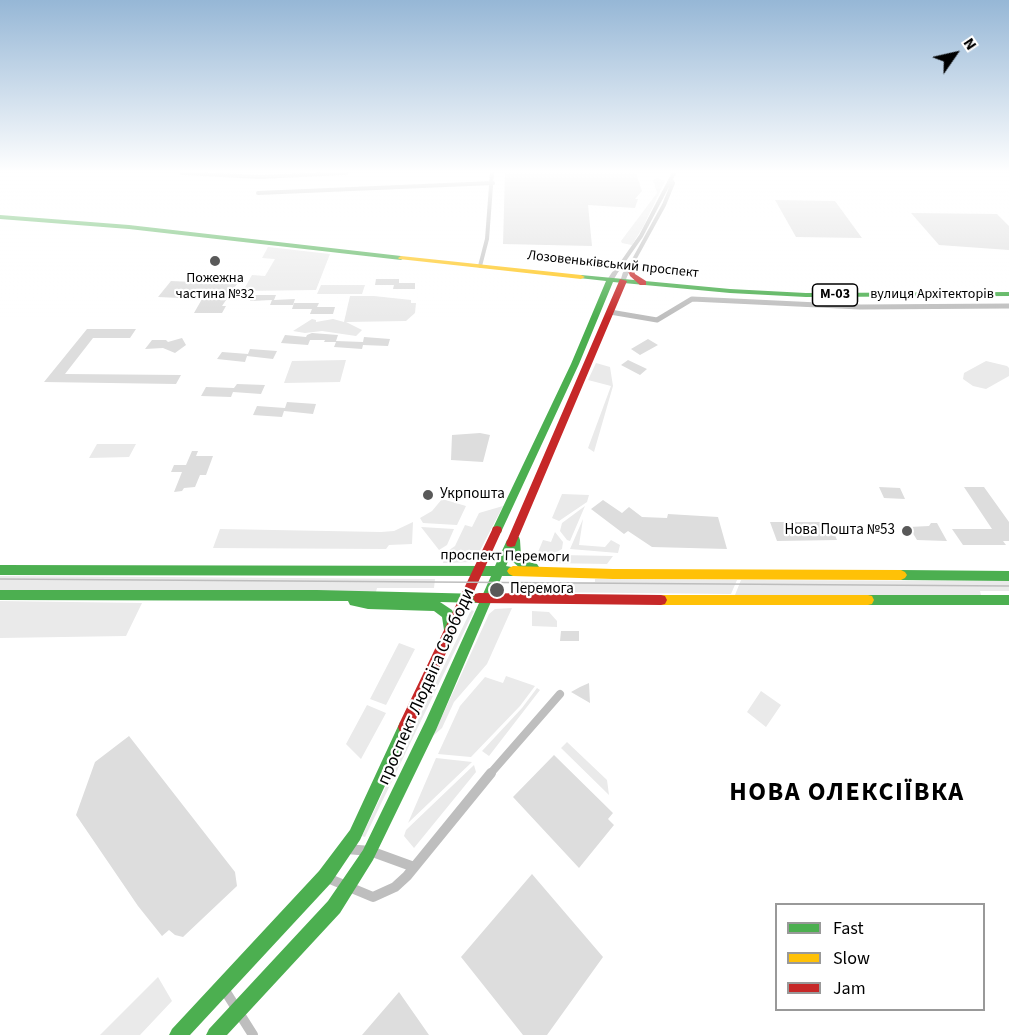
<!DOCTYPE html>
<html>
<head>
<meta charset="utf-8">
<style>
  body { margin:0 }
  #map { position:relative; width:1009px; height:1035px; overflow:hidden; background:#fff; font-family:"Source Sans 3",sans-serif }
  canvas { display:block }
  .legend { position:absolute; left:775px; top:903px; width:210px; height:108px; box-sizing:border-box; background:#fff; border:2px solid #999; margin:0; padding:8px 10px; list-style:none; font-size:18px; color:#000 }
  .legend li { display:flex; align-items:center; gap:12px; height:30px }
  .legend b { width:30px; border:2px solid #999 }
  .north { position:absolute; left:925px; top:24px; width:60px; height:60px; -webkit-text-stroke:4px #fff; paint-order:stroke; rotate:56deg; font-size:16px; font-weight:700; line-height:24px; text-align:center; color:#000 }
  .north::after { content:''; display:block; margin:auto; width:21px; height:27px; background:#000; clip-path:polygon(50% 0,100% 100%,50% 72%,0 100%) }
</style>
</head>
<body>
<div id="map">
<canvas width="1009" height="1035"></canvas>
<ul class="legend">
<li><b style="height:8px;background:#4caf50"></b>Fast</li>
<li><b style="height:8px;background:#ffc107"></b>Slow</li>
<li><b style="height:8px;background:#c62828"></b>Jam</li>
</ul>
<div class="north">N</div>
</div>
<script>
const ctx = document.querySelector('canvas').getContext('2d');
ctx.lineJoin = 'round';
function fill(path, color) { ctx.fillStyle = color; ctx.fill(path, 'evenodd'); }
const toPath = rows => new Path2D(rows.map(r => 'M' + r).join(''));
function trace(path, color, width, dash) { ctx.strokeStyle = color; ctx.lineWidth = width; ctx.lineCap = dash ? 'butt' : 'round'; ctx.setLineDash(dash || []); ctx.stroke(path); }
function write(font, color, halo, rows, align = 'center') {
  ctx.font = font + ' "Source Sans 3",sans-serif'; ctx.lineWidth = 4.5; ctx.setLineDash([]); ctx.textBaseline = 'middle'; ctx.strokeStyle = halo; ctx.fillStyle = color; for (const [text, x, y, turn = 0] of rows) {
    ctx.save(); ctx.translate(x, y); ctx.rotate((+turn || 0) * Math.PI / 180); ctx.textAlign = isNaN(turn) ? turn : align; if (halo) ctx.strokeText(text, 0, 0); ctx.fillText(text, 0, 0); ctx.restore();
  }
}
fill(toPath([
  [658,178,665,181,643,227,632,245,622,243,621,241,657,193,653,180],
  [268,247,330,254,316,290,243,291,252,275,265,276,275,259,262,258],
  [321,285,365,285,362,294,317,294],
  [350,296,374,296,411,300,411,303,416,303,415,313,406,321,346,322,362,330,356,336,322,331,305,333,293,331,312,319,316,320,316,322,333,319,344,322],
  [346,360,340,382,284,383,292,361],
  [986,361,1007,366,1009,368,1009,376,986,389,973,386,963,379,964,373],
  [596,363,610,367,613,386,594,452,588,448,611,386,588,380],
  [97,444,136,444,129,457,89,458],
  [562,494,589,495,587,502,559,521,552,518],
  [442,499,466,506,457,525,423,523,420,518,432,511],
  [503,506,474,562,443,563,445,553,455,546,465,525,472,527,479,513],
  [585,506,570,541,567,540,560,531,562,523],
  [583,519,579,545,605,547,611,540,620,545,618,553,570,549],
  [413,522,412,544,389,545,386,549,213,548,220,529,381,532,394,531],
  [421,527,454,529,447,545,439,550],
  [555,532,563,542,562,549,546,558,536,557,543,540,551,542],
  [561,555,613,556,607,564,547,563],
  [0,576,156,577,435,579,434,588,377,588,376,592,0,590],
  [595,579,737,580,731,594,532,592,532,582,595,582],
  [741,580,1009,581,1009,591,980,591,981,595,735,595],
  [0,601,142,603,126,636,0,638],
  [512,608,487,664,454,702,442,728,433,736,489,614,495,609],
  [471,610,474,611,365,837,362,836],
  [532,611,549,612,557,621,557,627,532,626],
  [399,643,415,649,386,705,370,699],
  [485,677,503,683,506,676,535,686,520,706,471,757,438,754,460,706],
  [537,688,540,690,489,756,482,751,522,708],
  [761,691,781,705,766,727,747,712],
  [367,705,386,713,361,759,346,744],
  [567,742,607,780,609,795,561,748],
  [436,758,472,762,408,823],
  [474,765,476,772,414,848,404,836,406,830],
  [158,977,172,1001,140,1035,100,1035]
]), '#eaeaea');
fill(toPath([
  [505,173,636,173,642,191,635,199,638,199,635,208,588,205,592,246,503,244],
  [775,200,835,201,862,238,796,237],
  [911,213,997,214,1009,226,1009,250,939,245],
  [376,279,399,279,399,283,415,283,415,289,393,289,394,285,375,285],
  [171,281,237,284,222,306,226,306,222,313,194,313,202,299,158,297],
  [252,295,276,295,274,300,295,299,293,305,270,305,272,300,250,301],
  [294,303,319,303,317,307,335,307,333,314,310,314,312,309,292,309],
  [87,329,136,329,130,338,93,338,65,374,181,375,176,384,44,382],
  [312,333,338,335,336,341,363,342,364,337,390,339,388,346,363,345,362,349,334,347,336,342,324,342,325,340,310,340,308,345,281,343,285,335,306,337,307,335],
  [182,338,186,345,175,353,163,348,145,349,152,340,166,340,168,342],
  [648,339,658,345,640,355,631,349],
  [250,349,277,351,273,359,247,356,245,362,217,359,222,352,248,354],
  [628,360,647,369,640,375,621,365],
  [237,384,265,385,261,394,233,392,231,397,201,396,206,387,234,388],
  [287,402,316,404,313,414,284,411,282,417,253,415,257,406,285,408],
  [480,433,490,435,483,462,451,460,452,435],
  [192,451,198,451,196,456,213,456,206,475,200,475,195,487,184,488,182,491,174,492,182,472,171,472,174,465,186,465],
  [879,487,900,488,905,499,884,498],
  [964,487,984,487,1009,522,1009,541,1003,541,1006,545,963,545,952,529,992,529],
  [603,500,622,513,629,507,642,517,667,518,668,514,718,517,727,549,652,547,628,531,624,534,591,509],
  [770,522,829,522,837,540,777,541],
  [931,523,937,523,947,541,917,540,909,527,929,526],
  [561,631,579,631,579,641,560,641],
  [589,683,590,703,571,692,580,687],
  [129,736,235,872,237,886,183,937,175,935,169,930,162,936,138,906,76,815,95,762],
  [554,755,613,813,608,819,614,825,579,868,513,797],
  [532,874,603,957,547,1035,523,1035,461,957],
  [399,992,429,1035,362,1035]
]), '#ddd');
trace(toPath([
  [182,173,259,177,346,173],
  [258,193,493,183],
  [480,266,487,239,492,173],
  [613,276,641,236,674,173],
  [625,276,664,205,673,183,671,180]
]), '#bebebe', 4);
trace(toPath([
  [610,280,614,274],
  [623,281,625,274],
  [610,312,657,320,692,299,860,307,1009,306]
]), '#bebebe', 5);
trace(toPath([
  [490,774,560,694]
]), '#bebebe', 8);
trace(toPath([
  [347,849,370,851,414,867],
  [325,877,373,897,395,887,407,876,491,773],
  [224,989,253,1035]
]), '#bebebe', 10);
fill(toPath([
  [0,215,129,225,401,256,404,258,401,260,129,229,0,219,0,215],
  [581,275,730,289,806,293,1009,292,1009,296,806,297,730,293,613,282,579,364,502,530,501,533,493,533,492,530,571,364,606,281,579,278,579,276,581,275],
  [515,536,519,537,520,540,521,556,528,562,537,564,539,567,537,570,533,572,521,569,512,561,510,557,506,566,517,568,519,571,517,574,513,576,502,576,436,730,373,860,340,913,227,1035,206,1035,209,1029,328,901,363,850,426,720,479,603,440,602,452,610,454,614,456,630,454,634,450,635,446,634,444,630,442,617,434,611,368,609,350,605,348,601,0,600,0,590,317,590,483,594,491,576,0,575,0,565,495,566,507,540,515,536],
  [901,570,1009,571,1009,581,901,580,897,578,895,575,897,572,901,570],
  [868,595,1009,595,1009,605,868,605,864,604,862,600,864,596,868,595],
  [405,720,410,722,412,727,360,840,331,883,190,1035,169,1035,172,1029,319,871,350,830,400,722,405,720]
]), '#4caf50');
fill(toPath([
  [401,256,581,275,585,277,581,279,399,259,398,258,401,256],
  [513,566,613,569,901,570,905,572,907,575,905,578,901,580,613,579,513,576,509,574,507,571,509,568,513,566],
  [661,595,868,595,872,596,874,600,872,604,868,605,661,605,657,604,655,600,657,596,661,595]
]), '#ffc107');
fill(toPath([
  [629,264,632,266,635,274,646,281,646,285,640,285,630,276,626,266,629,264],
  [620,279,627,281,516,543,515,546,511,547,507,546,506,543,620,279],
  [497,526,501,527,502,530,410,732,405,734,400,732,398,727,400,722,492,530,493,527,497,526],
  [479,593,661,595,665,596,667,600,665,604,661,605,479,603,475,602,473,598,475,594,479,593]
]), '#c62828');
trace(toPath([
  [0,579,1009,586]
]), '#bdbdbd', 1.5);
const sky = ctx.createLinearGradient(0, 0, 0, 318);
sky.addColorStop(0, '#96b7d6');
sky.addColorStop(0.54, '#fff');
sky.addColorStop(1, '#ffffff00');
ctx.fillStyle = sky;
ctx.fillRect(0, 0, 1009, 318);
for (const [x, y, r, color] of [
  [215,261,6,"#595959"],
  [428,495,6,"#595959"],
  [907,531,6,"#595959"],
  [497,590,8,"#595959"]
]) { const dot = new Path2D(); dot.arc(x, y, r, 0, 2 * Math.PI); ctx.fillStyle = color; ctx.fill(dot); trace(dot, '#fff', 2); }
write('14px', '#000', '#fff', [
  ["Лозовеньківський проспект",613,265,6],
  ["вулиця Архітекторів",932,295]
]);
write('14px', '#000', '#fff', [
  ["Пожежна",215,279],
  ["частина №32",215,295]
]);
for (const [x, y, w] of [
  [835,295,45]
]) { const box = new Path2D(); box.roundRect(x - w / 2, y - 11, w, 22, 4.5); ctx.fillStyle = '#fff'; ctx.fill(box); trace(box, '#000', 1.5); }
write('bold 14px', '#000', null, [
  ["М-03",835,295]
]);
write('15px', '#000', '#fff', [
  ["Укрпошта",440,495],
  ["Нова Пошта №53",895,531,"right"],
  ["Перемога",510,590]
], 'left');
write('15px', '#000', '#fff', [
  ["проспект Перемоги",505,557,1]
]);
write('18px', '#000', '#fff', [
  ["проспект Людвіга Свободи",427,687,-66]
]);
ctx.letterSpacing = '1.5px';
write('bold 26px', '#000', '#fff', [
  ["НОВА ОЛЕКСІЇВКА",847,794]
]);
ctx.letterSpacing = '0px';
</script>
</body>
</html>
